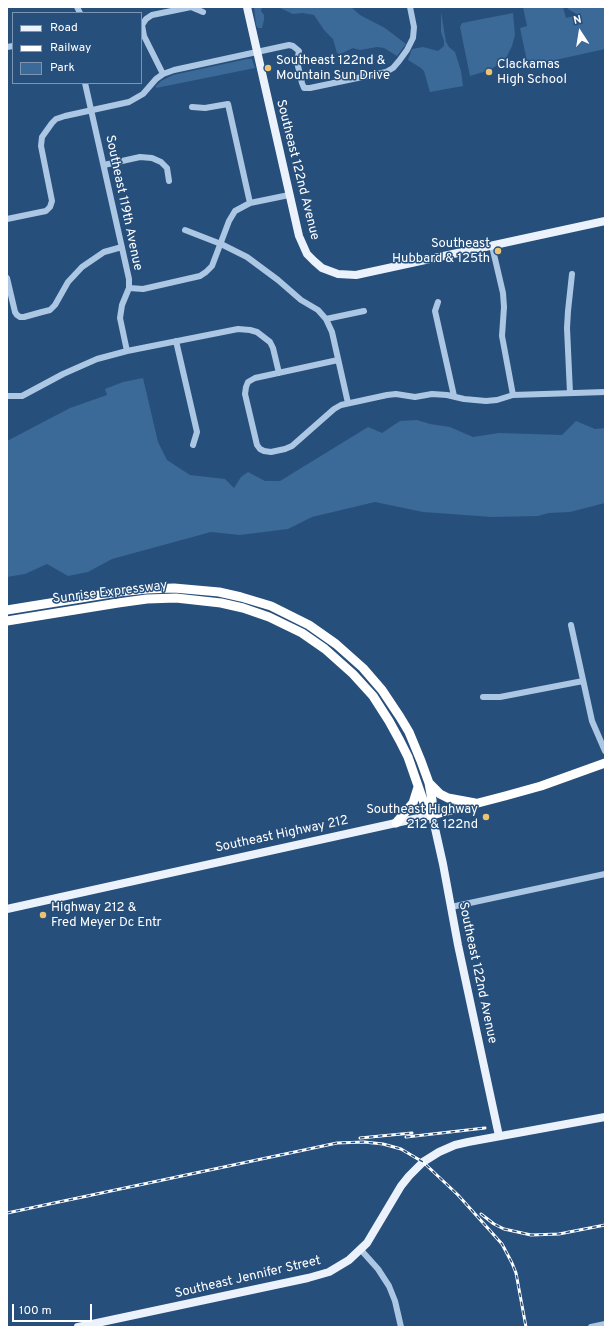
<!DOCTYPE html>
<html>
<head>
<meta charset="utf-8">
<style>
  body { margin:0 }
  #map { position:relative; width:612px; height:1334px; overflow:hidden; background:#274f7b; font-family:Overpass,sans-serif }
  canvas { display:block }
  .frame { position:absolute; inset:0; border:8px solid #fff; pointer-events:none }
  .legend { position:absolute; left:12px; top:12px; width:130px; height:72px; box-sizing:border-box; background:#274f7b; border:1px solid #7d95b0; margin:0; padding:5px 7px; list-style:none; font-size:12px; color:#fff }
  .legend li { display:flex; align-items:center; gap:8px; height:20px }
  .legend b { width:20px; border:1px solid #7d95b0 }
  .north { position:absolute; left:560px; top:12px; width:40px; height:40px; -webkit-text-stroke:3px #274f7b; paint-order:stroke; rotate:348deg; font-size:11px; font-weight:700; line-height:16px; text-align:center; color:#fff }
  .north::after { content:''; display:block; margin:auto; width:14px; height:18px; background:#fff; clip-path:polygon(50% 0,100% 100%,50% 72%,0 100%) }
  .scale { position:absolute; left:12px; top:1304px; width:80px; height:18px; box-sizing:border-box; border:2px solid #fff; border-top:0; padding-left:5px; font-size:12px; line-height:14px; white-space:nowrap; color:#fff; -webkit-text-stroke:3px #274f7b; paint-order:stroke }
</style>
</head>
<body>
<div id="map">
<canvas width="612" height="1334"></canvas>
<div class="frame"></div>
<ul class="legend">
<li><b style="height:5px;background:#ebf2fc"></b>Road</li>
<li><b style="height:5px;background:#fff"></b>Railway</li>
<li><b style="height:11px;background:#3b6998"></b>Park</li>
</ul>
<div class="north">N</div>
<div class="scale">100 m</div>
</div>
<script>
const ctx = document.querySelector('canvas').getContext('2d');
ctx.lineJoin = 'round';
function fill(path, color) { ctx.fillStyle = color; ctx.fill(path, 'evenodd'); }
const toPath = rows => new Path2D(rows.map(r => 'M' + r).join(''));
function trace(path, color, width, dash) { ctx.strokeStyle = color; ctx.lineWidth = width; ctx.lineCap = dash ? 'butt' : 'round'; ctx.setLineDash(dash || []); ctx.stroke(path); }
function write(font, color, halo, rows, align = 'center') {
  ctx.font = font + ' Overpass,sans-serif'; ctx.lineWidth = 3; ctx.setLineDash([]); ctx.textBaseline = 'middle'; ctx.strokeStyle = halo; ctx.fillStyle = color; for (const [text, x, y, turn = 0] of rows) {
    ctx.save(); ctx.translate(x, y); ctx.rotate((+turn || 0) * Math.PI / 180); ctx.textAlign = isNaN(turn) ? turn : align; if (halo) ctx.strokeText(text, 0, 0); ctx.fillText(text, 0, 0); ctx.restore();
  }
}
fill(toPath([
  [254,7,262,7,261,11,264,15,264,20,262,28,258,28,256,25],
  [278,7,351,7,360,15,385,28,406,44,397,56,384,48,377,47,360,50,353,48,340,54,337,53,333,39,324,30,314,15,303,13,293,14],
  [523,7,563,7,566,18,578,15,568,9,567,7,605,7,605,49,528,66,520,28,527,26],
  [441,12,446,42,449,47,455,52,461,71,463,86,430,92,424,71,421,68,408,60,412,49,423,47,438,51,444,46,444,41,441,32],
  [513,13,515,35,512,46,507,56,503,61,490,70,470,76,460,27,462,23],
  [247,59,252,59,255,68,156,88,156,86,161,81,173,75],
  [143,378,158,442,167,460,190,475,225,479,234,488,241,477,248,472,265,481,280,481,368,427,382,433,400,421,417,420,430,424,450,427,473,437,499,433,562,435,576,421,595,429,605,428,605,503,570,512,549,513,538,516,492,517,423,512,375,502,312,517,288,529,240,535,211,532,112,559,88,572,68,576,47,564,25,574,7,577,7,441,70,408,107,395,105,389,123,382]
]), '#3b6998');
trace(toPath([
  [77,7,80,13],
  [191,7,203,12],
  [7,47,13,46],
  [163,74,144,36,142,25,146,19,152,15,191,7],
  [85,83,129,279,129,288,122,305,120,318,127,351],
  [192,107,205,108,228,104,250,203],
  [104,165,140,157,152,158,161,162,167,168,169,181],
  [7,219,41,212,46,211,50,207,52,201,41,146,42,137,52,123,56,119,65,116,129,102,143,94,156,79,163,74,174,70,289,45,293,46,299,51,297,62,302,83,304,88,310,88,386,72,393,68,399,61,407,50,413,38,414,27,410,7],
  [185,230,221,244,247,257,278,280,301,300,318,310,326,319,332,332,348,403],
  [492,246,503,293,504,307,502,336,513,395],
  [7,278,15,312,17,315,20,317,24,317,42,312,50,310,55,305,68,282,82,267,104,252,122,247],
  [129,288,143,289,200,276,206,272,212,266,229,221,235,211,250,203,289,195],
  [438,302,435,311,454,396],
  [326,319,364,311],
  [176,341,197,432,193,445],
  [338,360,255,378,248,382,246,387,245,394,257,445,260,449,264,451,271,452,285,449,292,446,334,409,341,405,387,395,396,394,415,397,432,394,447,395,464,399,486,401,497,400,513,395,605,392],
  [570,393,567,328,568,311,572,274],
  [8,396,22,396,63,374,97,359,127,351,238,329,250,330,257,332,270,342,273,348,279,373],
  [571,625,592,721,605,751],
  [483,697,500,697,583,681],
  [451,907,605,874],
  [361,1250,378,1269,389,1286,395,1301,401,1327],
  [591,1327,605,1324]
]), '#acc7e4', 6);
trace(toPath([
  [247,7,299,236,307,254,314,261,322,268,338,274,356,275,605,221],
  [7,909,432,815,443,864,458,945,499,1136],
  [78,1327,308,1278,329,1272,349,1260,367,1243,401,1186,409,1176,423,1162,439,1152,455,1145,468,1142,605,1117]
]), '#ebf2fc', 8);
trace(toPath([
  [7,610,118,592,147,589,174,588,219,592,241,597,271,606,309,625,336,644,363,668,382,690,400,717,409,732,421,761,429,783,432,800,432,815],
  [7,621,118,603,147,599,176,598,221,603,243,608,269,617,302,633,325,649,353,674,373,696,389,721,400,741,408,757,424,803,432,815],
  [429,783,440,794,448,798,475,803],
  [432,815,505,796,541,786,605,763],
  [396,823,413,803,418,787]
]), '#fff', 9);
const rail = toPath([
  [406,1137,485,1128],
  [360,1138,412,1133],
  [7,1213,337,1143,364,1142,383,1144,401,1149,423,1162,458,1195,502,1244,512,1263,516,1273,526,1327],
  [481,1214,494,1224,504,1229,531,1235,559,1234,605,1225]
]);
trace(rail, '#fff', 3);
trace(rail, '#274f7b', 1.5, [4.5]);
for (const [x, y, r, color] of [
  [268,68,4,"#ebc372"],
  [489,72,4,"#ebc372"],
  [498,251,4,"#ebc372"],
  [486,817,4,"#ebc372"],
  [43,915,4,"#ebc372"]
]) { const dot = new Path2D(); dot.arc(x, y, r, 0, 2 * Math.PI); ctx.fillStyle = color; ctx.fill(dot); trace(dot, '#274f7b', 1.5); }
write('13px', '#fff', '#274f7b', [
  ["Southeast 122nd &",276,61],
  ["Mountain Sun Drive",276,76],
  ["Clackamas",497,65],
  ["High School",497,80],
  ["Southeast",490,244,"right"],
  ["Hubbard & 125th",490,259,"right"],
  ["Southeast Highway",478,810,"right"],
  ["212 & 122nd",478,825,"right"],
  ["Highway 212 &",51,908],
  ["Fred Meyer Dc Entr",51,923]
], 'left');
write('13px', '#fff', '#274f7b', [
  ["Southeast 122nd Avenue",297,170,76],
  ["Southeast 119th Avenue",123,203,78],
  ["Sunrise Expressway",110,593,-7],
  ["Southeast Highway 212",282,835,-12],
  ["Southeast 122nd Avenue",477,973,78],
  ["Southeast Jennifer Street",248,1278,-13]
]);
</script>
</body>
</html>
